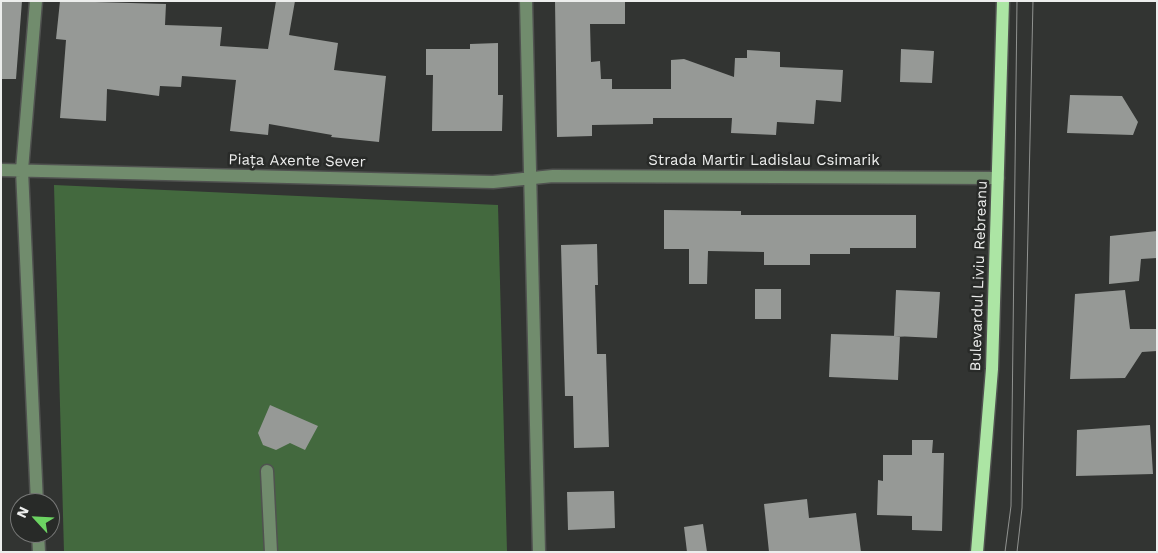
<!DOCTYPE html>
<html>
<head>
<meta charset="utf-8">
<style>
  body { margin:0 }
  #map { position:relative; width:1158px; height:553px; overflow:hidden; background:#323432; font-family:"Work Sans",sans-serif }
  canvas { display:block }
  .frame { position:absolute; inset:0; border:2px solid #edeeed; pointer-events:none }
  .north { position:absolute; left:10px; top:493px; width:50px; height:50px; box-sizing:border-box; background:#282a28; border:1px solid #777877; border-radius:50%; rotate:295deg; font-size:14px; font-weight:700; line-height:20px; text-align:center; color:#edeeed }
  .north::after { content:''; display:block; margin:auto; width:18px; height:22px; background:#6cd362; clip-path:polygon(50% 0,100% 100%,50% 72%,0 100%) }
</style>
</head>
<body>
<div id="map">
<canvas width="1158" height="553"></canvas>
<div class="frame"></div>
<div class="north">N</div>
</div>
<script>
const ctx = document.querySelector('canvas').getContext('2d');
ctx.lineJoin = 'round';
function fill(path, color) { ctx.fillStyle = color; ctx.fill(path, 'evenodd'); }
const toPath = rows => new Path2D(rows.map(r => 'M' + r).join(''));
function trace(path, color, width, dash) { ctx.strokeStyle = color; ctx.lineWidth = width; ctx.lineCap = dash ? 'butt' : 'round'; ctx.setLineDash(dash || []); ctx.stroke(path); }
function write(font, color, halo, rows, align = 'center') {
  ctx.font = font + ' "Work Sans",sans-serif'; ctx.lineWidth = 5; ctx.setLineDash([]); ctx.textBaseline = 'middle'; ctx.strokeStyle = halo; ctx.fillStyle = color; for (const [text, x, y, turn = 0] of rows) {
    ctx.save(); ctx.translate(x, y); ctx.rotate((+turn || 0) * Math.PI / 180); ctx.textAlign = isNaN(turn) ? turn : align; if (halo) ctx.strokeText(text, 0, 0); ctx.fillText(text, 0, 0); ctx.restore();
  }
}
fill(toPath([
  [54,185,498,205,507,552,64,552]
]), '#43693e');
fill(toPath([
  [1,1,22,1,16,79,1,79],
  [60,1,166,4,165,25,222,27,220,46,268,49,276,1,295,1,289,35,338,43,334,70,386,76,379,142,331,137,332,135,269,124,268,135,230,131,236,80,182,76,181,87,160,86,159,96,107,89,106,121,60,118,66,40,56,39],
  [555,1,625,1,625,24,590,24,591,62,600,61,601,79,612,79,612,89,671,89,671,60,684,59,734,77,735,58,747,58,747,50,780,52,780,67,843,70,841,102,816,100,814,124,777,122,776,135,731,133,732,118,653,118,653,124,592,125,592,136,557,137],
  [498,43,498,95,503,95,502,131,432,131,433,75,426,75,426,49,470,49,470,44],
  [901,49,934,51,932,83,900,82],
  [1070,95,1122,96,1138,122,1133,135,1067,133],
  [664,210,741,211,741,215,916,215,916,248,850,248,850,254,810,254,810,265,764,265,764,252,708,251,707,284,689,284,689,249,664,249],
  [1157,231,1157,258,1141,259,1139,281,1109,284,1110,236],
  [597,244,598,285,595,285,597,354,606,354,609,447,574,448,573,396,565,396,561,245],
  [755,289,781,289,781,319,755,319],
  [896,290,940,292,937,338,894,336],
  [1125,290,1130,329,1157,329,1157,351,1142,352,1125,378,1070,379,1075,294],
  [831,334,900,336,898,380,829,377],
  [270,405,318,426,305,450,290,443,276,450,263,445,258,433],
  [1150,425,1153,474,1076,476,1077,430],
  [912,440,933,440,932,453,944,453,942,531,912,530,912,516,877,515,878,480,883,481,883,455,912,455],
  [614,491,615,528,568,530,567,492],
  [807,499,809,518,856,513,861,552,769,552,764,504],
  [703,524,707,552,687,552,684,527]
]), '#969996');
const minor = toPath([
  [36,1,22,170,37,503],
  [526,1,539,552],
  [1,170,493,182,553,176,998,178],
  [267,471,271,552],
  [38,533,39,552]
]);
const major = toPath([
  [977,552,992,369,1003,1]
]);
trace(minor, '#505250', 15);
trace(major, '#505250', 15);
trace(minor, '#718c6d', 12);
trace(major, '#ace5a4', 12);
trace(toPath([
  [1005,552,1011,506,1017,1],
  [1017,552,1022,508,1033,1]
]), '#909290', 1);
write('15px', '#edeeed', '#282a28', [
  ["Piața Axente Sever",297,161,1],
  ["Strada Martir Ladislau Csimarik",764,161],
  ["Bulevardul Liviu Rebreanu",979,276,-88]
]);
</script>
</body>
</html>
